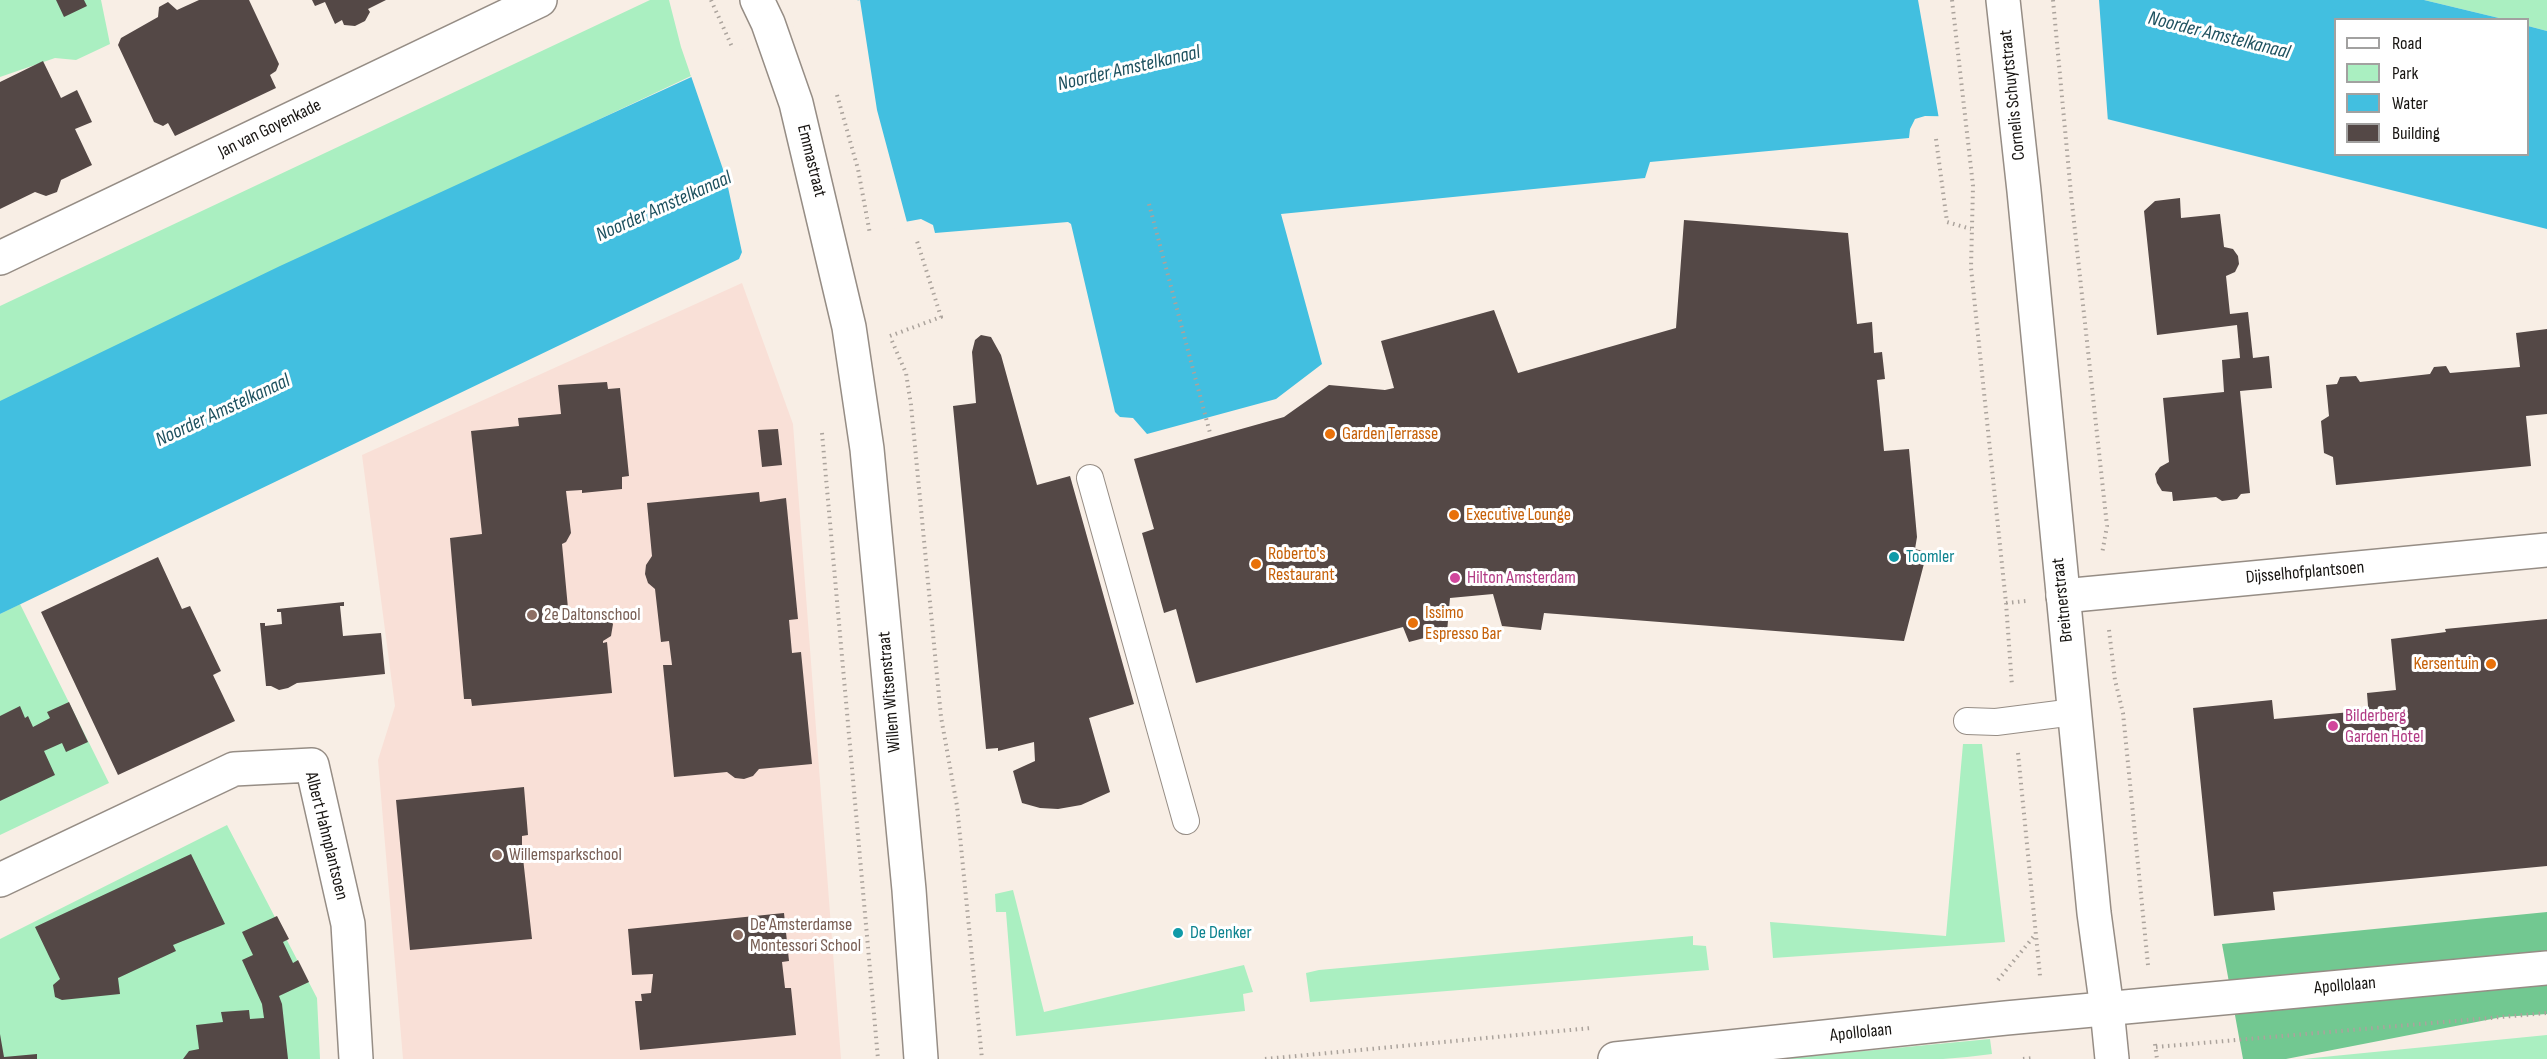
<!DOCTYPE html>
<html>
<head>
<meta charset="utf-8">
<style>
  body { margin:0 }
  #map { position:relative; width:2547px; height:1059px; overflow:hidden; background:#f8eee5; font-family:"Sofia Sans Condensed",sans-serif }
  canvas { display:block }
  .legend { position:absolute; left:2334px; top:18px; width:195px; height:138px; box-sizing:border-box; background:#fff; border:2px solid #a2a1a0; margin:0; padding:8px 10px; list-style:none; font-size:18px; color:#171411 }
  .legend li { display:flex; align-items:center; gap:12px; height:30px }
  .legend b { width:30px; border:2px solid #a2a1a0 }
</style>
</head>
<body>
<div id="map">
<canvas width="2547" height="1059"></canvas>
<ul class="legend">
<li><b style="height:8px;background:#fff"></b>Road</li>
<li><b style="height:16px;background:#aaefc1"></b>Park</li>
<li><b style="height:16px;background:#42bfe0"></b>Water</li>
<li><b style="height:16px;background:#544846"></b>Building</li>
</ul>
</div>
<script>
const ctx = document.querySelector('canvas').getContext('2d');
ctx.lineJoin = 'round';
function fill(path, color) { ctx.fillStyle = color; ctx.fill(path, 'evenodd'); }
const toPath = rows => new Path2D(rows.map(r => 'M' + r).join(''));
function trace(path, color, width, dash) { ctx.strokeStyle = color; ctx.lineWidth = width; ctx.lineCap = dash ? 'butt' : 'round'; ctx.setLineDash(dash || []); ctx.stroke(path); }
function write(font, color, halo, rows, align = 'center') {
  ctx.font = font + ' "Sofia Sans Condensed",sans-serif'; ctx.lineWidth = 6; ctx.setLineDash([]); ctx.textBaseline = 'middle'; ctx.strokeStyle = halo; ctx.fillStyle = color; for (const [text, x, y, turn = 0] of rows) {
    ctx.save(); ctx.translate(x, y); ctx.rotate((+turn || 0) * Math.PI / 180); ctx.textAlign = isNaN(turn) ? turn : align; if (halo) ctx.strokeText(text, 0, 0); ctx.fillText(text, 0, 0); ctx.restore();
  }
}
fill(toPath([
  [742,283,793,424,841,1059,403,1059,378,760,395,706,362,455]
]), '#f9e0d7');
fill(toPath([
  [0,0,101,0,110,44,76,60,55,58,0,77],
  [650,0,669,0,681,47,691,76,0,402,0,306],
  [2424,0,2547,0,2547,31,2528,26,2528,20,2503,19],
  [20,604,109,783,0,835,0,614],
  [1963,744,1982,744,2005,942,1773,958,1770,922,1946,936],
  [227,825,317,998,320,1059,0,1059,0,939],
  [1013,890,1044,1012,1244,965,1253,992,1243,994,1245,1011,1016,1036,1006,912,996,912,995,894],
  [1693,936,1693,945,1706,946,1709,970,1310,1002,1306,973,1319,970],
  [2547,1035,2547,1059,2303,1059],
  [1990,1039,1992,1054,1967,1057,1943,1059,1780,1059]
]), '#aaefc1');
fill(toPath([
  [2547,912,2547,1014,2502,1017,2286,1059,2243,1059,2222,944]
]), '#72c891');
fill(toPath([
  [859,0,2424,0,2503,19,2336,20,2336,154,2528,154,2528,26,2547,31,2547,229,2107,119,1925,116,1915,119,1910,129,1909,138,1650,162,1645,178,1281,214,1322,364,1276,399,1147,434,1133,418,1120,417,1115,412,1071,224,1068,222,935,233,933,225,921,219,742,252,739,259,0,614,0,401,280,266]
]), '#42bfe0');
fill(toPath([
  [860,0,877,110,908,226,744,255,743,257,726,178,690,73,846,3],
  [1918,0,2099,0,2108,122,1939,119]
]), '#f8eee5');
fill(toPath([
  [56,0,84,0,87,6,64,17],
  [199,0,249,0,279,64,276,71,270,75,276,88,175,136,168,123,163,126,154,122,118,45,121,38,158,17,159,7,168,2,177,10],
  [312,0,386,0,368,9,370,12,365,21,355,26,344,25,342,20,335,24,325,2,315,6],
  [43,61,61,98,77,90,92,122,75,129,92,165,61,180,57,192,46,196,35,192,0,209,0,82],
  [2180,198,2181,218,2220,214,2224,247,2233,249,2238,256,2239,264,2235,272,2226,276,2230,314,2248,312,2253,358,2269,356,2272,388,2240,391,2250,493,2241,494,2237,499,2222,501,2216,497,2173,501,2172,492,2162,491,2157,483,2155,474,2160,467,2169,462,2163,398,2224,392,2222,360,2240,358,2237,325,2157,335,2144,211,2155,201],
  [1684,220,1848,233,1857,324,1872,322,1874,353,1882,352,1885,379,1877,380,1884,451,1909,449,1917,537,1915,549,1927,552,1904,641,1544,613,1541,630,1502,626,1493,594,1450,598,1447,632,1409,642,1403,627,1196,683,1176,609,1164,613,1142,533,1154,529,1134,459,1284,417,1329,385,1385,390,1394,388,1381,341,1494,310,1518,373,1676,328],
  [2547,329,2547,414,2526,416,2531,466,2336,485,2333,457,2324,453,2321,421,2329,416,2326,385,2337,384,2340,377,2356,376,2360,382,2430,374,2434,367,2446,366,2450,373,2520,367,2516,333],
  [981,335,991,337,1001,355,1037,485,1070,476,1134,704,1089,718,1110,792,1081,805,1058,809,1040,808,1022,803,1013,771,1035,761,1034,742,998,751,998,748,986,749,953,406,976,403,972,352,975,340],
  [607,382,608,389,620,388,629,476,622,477,622,489,582,493,582,490,566,491,571,533,566,542,562,544,569,619,601,615,607,616,613,624,611,636,603,641,603,643,607,642,612,693,472,706,471,699,464,699,450,538,482,534,471,431,519,426,518,418,561,414,558,385],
  [778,429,782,465,762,467,758,430],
  [759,492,760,502,786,498,798,619,789,620,792,653,801,652,812,764,759,769,753,776,744,779,735,778,727,772,674,777,663,665,672,665,669,641,661,642,655,589,648,583,645,574,646,565,652,556,647,503],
  [158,557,182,609,190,606,221,671,213,675,235,721,118,775,41,612],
  [344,602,344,606,340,606,343,636,381,633,385,674,297,683,288,688,279,690,271,686,266,686,260,623,265,623,265,626,282,624,281,612,277,612,277,609],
  [2547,619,2547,866,2273,892,2275,910,2214,916,2193,708,2272,700,2274,719,2362,711,2363,719,2369,719,2367,693,2396,690,2391,639,2446,632,2445,629],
  [69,702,88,742,66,752,62,743,44,751,55,775,0,801,0,716,20,706,25,718,28,716,33,727,50,718,47,712],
  [524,787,528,835,522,836,522,849,532,939,410,950,396,800],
  [191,854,225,924,173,945,176,951,118,978,120,994,62,1000,55,997,53,985,60,979,35,927],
  [784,913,789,961,782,962,785,988,791,988,796,1035,640,1050,635,1001,642,1001,641,994,651,993,653,974,632,975,628,929],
  [277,916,289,939,283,942,293,963,298,960,309,982,279,996,282,1004,288,1059,183,1059,189,1051,199,1049,196,1025,223,1022,221,1012,249,1010,250,1019,264,1018,262,1004,242,960,253,955,242,932],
  [0,1034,4,1057,37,1054,37,1059,0,1059]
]), '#544846');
const service = toPath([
  [1090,478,1186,821],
  [1967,721,1996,722,2074,712]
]);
const minor = toPath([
  [757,0,768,23,796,103,849,327,867,449,909,890,921,1059],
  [0,258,540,0],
  [2063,596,2547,550],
  [0,880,234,769,312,765,348,924,356,1059],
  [2107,1009,2112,1059]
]);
const tertiary = toPath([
  [2003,0,2024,191,2094,913,2107,1009],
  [1615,1059,2006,1018,2547,968]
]);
trace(service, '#968d85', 28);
trace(minor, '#968d85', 36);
trace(tertiary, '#968d85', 36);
trace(toPath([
  [711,0,733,49],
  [1952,0,1973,186,1971,268,2006,603,2012,686],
  [2053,0,2071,194,2107,526,2102,554],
  [837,95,858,169,870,234],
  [1936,139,1947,222,1971,229],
  [1149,204,1210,433],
  [890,336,941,317,917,241],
  [892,341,906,373,911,405,941,717,957,806,982,1059],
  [822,433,878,1059],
  [2006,603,2026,601],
  [2109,630,2115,680,2123,713,2148,965],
  [2018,753,2040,976],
  [1998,980,2035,935],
  [2155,1044,2157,1059],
  [2156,1047,2547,1013],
  [1265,1059,1591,1028],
  [2023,1059,2033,1058]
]), '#aba39c', 4, [1.5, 4.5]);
trace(service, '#fff', 26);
trace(minor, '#fff', 33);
trace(tertiary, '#fff', 33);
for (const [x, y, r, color] of [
  [1330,434,6,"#e8710a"],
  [1454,515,6,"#e8710a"],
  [1894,557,6,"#0f9aa8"],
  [1256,564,6,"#e8710a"],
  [1455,578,6,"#d1479c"],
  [532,615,6,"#8d6e63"],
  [1413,623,6,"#e8710a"],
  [2491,664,6,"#e8710a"],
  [2333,726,6,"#d1479c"],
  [497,855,6,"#8d6e63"],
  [1178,933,6,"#0f9aa8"],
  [738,935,6,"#8d6e63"]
]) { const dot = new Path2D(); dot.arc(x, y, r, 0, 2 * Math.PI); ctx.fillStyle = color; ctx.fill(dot); trace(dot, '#fff', 2); }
write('18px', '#171411', '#fff', [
  ["Cornelis Schuytstraat",2013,95,-96],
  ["Jan van Goyenkade",270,129,-26],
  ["Emmastraat",811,161,76],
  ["Dijsselhofplantsoen",2305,573,-5],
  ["Breitnerstraat",2063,600,-96],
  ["Willem Witsenstraat",890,692,-95],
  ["Albert Hahnplantsoen",326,836,76],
  ["Apollolaan",2345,986,-5],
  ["Apollolaan",1861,1033,-6]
]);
write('18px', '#c56008', '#fff', [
  ["Garden Terrasse",1342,434],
  ["Executive Lounge",1466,515],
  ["Roberto's",1268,554],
  ["Restaurant",1268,575],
  ["Issimo",1425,613],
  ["Espresso Bar",1425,634],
  ["Kersentuin",2479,664,"right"]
], 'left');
write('18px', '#0d838f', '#fff', [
  ["Toomler",1906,557],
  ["De Denker",1190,933]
], 'left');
write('18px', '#b23c85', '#fff', [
  ["Hilton Amsterdam",1467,578],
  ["Bilderberg",2345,716],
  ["Garden Hotel",2345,737]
], 'left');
write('18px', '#785e54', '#fff', [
  ["2e Daltonschool",544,615],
  ["Willemsparkschool",509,855],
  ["De Amsterdamse",750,925],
  ["Montessori School",750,946]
], 'left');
write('italic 20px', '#1e515f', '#fff', [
  ["Noorder Amstelkanaal",2219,36,14],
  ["Noorder Amstelkanaal",1129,69,-13],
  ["Noorder Amstelkanaal",664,207,-24],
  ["Noorder Amstelkanaal",223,411,-25]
]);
</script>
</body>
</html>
